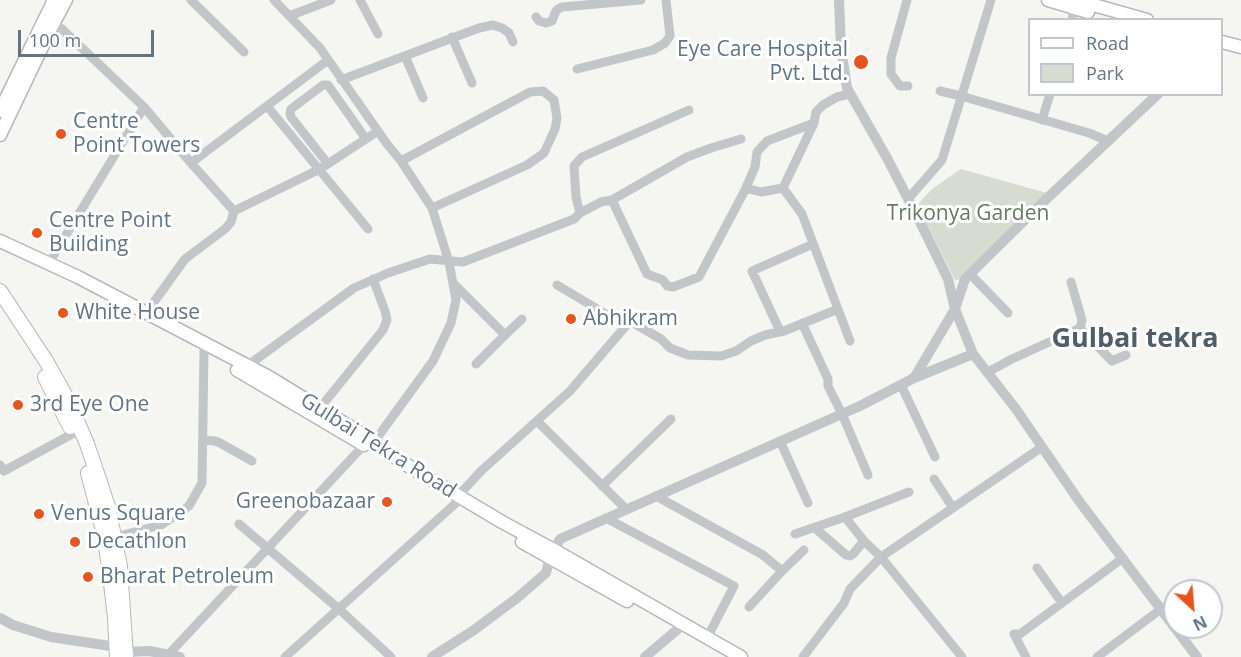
<!DOCTYPE html>
<html>
<head>
<meta charset="utf-8">
<style>
  body { margin:0 }
  #map { position:relative; width:1241px; height:657px; overflow:hidden; background:#f5f5f1; font-family:"Open Sans",sans-serif }
  canvas { display:block }
  .legend { position:absolute; left:1028px; top:18px; width:195px; height:78px; box-sizing:border-box; background:#fff; border:2px solid #c1c7cd; margin:0; padding:8px 10px; list-style:none; font-size:18px; color:#637483 }
  .legend li { display:flex; align-items:center; gap:12px; height:30px }
  .legend b { width:30px; border:2px solid #c1c7cd }
  .north { position:absolute; left:1163px; top:579px; width:60px; height:60px; box-sizing:border-box; background:#fff; border:2px solid #c1c7cd; border-radius:50%; rotate:154deg; font-size:16px; font-weight:700; line-height:24px; text-align:center; color:#637483 }
  .north::after { content:''; display:block; margin:auto; width:21px; height:27px; background:#e65420; clip-path:polygon(50% 0,100% 100%,50% 72%,0 100%) }
  .scale { position:absolute; left:18px; top:30px; width:136px; height:27px; box-sizing:border-box; border:3px solid #637483; border-top:0; padding-left:8px; font-size:18px; line-height:21px; white-space:nowrap; color:#637483; -webkit-text-stroke:4px #fff; paint-order:stroke }
</style>
</head>
<body>
<div id="map">
<canvas width="1241" height="657"></canvas>
<ul class="legend">
<li><b style="height:8px;background:#fff"></b>Road</li>
<li><b style="height:16px;background:#d6dcd2"></b>Park</li>
</ul>
<div class="north">N</div>
<div class="scale">100 m</div>
</div>
<script>
const ctx = document.querySelector('canvas').getContext('2d');
ctx.lineJoin = 'round';
function fill(path, color) { ctx.fillStyle = color; ctx.fill(path, 'evenodd'); }
const toPath = rows => new Path2D(rows.map(r => 'M' + r).join(''));
function trace(path, color, width, dash) { ctx.strokeStyle = color; ctx.lineWidth = width; ctx.lineCap = dash ? 'butt' : 'round'; ctx.setLineDash(dash || []); ctx.stroke(path); }
function write(font, color, halo, rows, align = 'center') {
  ctx.font = font + ' "Open Sans",sans-serif'; ctx.lineWidth = 6; ctx.setLineDash([]); ctx.textBaseline = 'middle'; ctx.strokeStyle = halo; ctx.fillStyle = color; for (const [text, x, y, turn = 0] of rows) {
    ctx.save(); ctx.translate(x, y); ctx.rotate((+turn || 0) * Math.PI / 180); ctx.textAlign = isNaN(turn) ? turn : align; if (halo) ctx.strokeText(text, 0, 0); ctx.fillText(text, 0, 0); ctx.restore();
  }
}
fill(toPath([
  [961,169,1047,193,962,279,955,280,917,205,932,189]
]), '#d6dcd2');
const secondary = toPath([
  [1048,0,1088,12],
  [1076,0,1147,20],
  [1222,42,1241,47],
  [0,111,54,0],
  [0,135,53,24,66,0],
  [0,241,78,277,269,377,360,433,410,467,502,522,554,550,741,657],
  [237,370,364,445],
  [522,542,627,601]
]);
const primary = toPath([
  [0,291,46,361,69,402,87,444,99,479,108,507,120,566,126,657],
  [45,377,70,427],
  [88,473,104,534,109,567,115,617,117,657]
]);
trace(secondary, '#b4b9be', 15);
trace(primary, '#b5b9bd', 16);
trace(toPath([
  [191,0,244,52],
  [274,0,320,48,387,144,401,161,432,208,449,262,456,300,451,323,433,361,374,442],
  [360,0,378,34],
  [907,0,891,58,891,74,900,86,908,86],
  [289,16,331,0],
  [536,17,539,21,546,23,552,21,556,11,558,9,562,7,641,0],
  [1072,20,1074,8],
  [53,24,62,29,144,107],
  [452,37,472,83],
  [405,56,423,98],
  [328,60,191,163,234,211,320,169,378,131],
  [577,69,653,50,665,43,670,36,666,0],
  [341,80,479,28,493,25,502,28,509,33,513,42],
  [940,91,961,96,1089,133,1108,141],
  [267,106,368,229],
  [1042,120,1050,94],
  [401,161,530,92,543,91,554,100,557,118,555,129,544,153,527,165,432,208],
  [328,164,291,117,290,114,291,109,323,85,328,85,366,139],
  [783,188,802,214,850,341],
  [745,190,755,167,757,152,767,141,814,123],
  [908,199,942,160,991,0],
  [612,200,687,157,711,148,741,139],
  [580,213,601,202,612,200,647,274,663,280,667,286,673,287,699,277,745,190,749,189,761,192,783,188,814,123,816,112,823,105,837,97,850,94],
  [49,263,144,107,191,163],
  [970,274,1008,313],
  [1071,282,1082,320,1080,328,1112,361,1126,355],
  [453,283,505,335,522,319],
  [557,285,626,326],
  [146,313,185,259,225,229,231,222,234,211],
  [802,323,828,379,828,386,842,414,868,475],
  [780,331,752,271,813,244],
  [476,364,505,335],
  [247,366,354,288,388,273,430,259,463,262,574,219,580,213,576,197,574,166,582,157,689,110],
  [988,372,1012,359,1080,328],
  [901,385,935,457],
  [320,408,383,330,387,320,385,311,373,279],
  [537,421,626,509],
  [203,440,215,441,220,443,252,461],
  [780,441,808,503],
  [0,465,4,471,74,433],
  [934,479,953,508],
  [602,486,671,419],
  [909,492,845,517,864,541,881,557,962,657],
  [458,496,481,471,570,391,630,321,661,339,670,348,688,355,721,356,736,351,751,341,765,335,784,331,838,309],
  [656,496,763,555,782,571,749,607],
  [606,518,734,586,707,638],
  [239,524,339,609,391,657],
  [815,528,846,555,850,556,853,554,864,541],
  [795,534,845,517],
  [115,537,161,525,189,506,202,483,204,350],
  [1037,568,1062,603],
  [782,571,804,550],
  [168,655,364,445],
  [285,657,456,503],
  [803,657,844,603,850,589,881,557,1042,447],
  [1026,657,1014,634,1020,634,1123,558],
  [1097,657,1161,609]
]), '#c2c6c9', 9);
trace(toPath([
  [839,0,841,48,847,88,887,158,918,218,948,279,955,309,973,354,1016,409,1079,501,1197,657],
  [914,378,955,309,965,279,1040,205,1158,94],
  [0,618,13,625,51,637,117,647],
  [126,652,149,651,180,657],
  [432,657,474,630,517,598,546,573,550,558,560,539,860,406,914,378,973,354],
  [645,657,678,629]
]), '#c2c6c9', 10);
trace(secondary, '#fff', 12);
trace(primary, '#fff', 14);
for (const [x, y, r, color] of [
  [861,62,8,"#e65420"],
  [61,134,6,"#e65420"],
  [37,233,6,"#e65420"],
  [63,313,6,"#e65420"],
  [571,319,6,"#e65420"],
  [18,405,6,"#e65420"],
  [387,502,6,"#e65420"],
  [39,514,6,"#e65420"],
  [75,542,6,"#e65420"],
  [88,577,6,"#e65420"]
]) { const dot = new Path2D(); dot.arc(x, y, r, 0, 2 * Math.PI); ctx.fillStyle = color; ctx.fill(dot); trace(dot, '#fff', 2); }
write('21px', '#637483', '#fff', [
  ["Eye Care Hospital",848,50,"right"],
  ["Pvt. Ltd.",848,74,"right"],
  ["Centre",73,122],
  ["Point Towers",73,146],
  ["Centre Point",49,221],
  ["Building",49,245],
  ["White House",75,313],
  ["Abhikram",583,319],
  ["3rd Eye One",30,405],
  ["Greenobazaar",375,502,"right"],
  ["Venus Square",51,514],
  ["Decathlon",87,542],
  ["Bharat Petroleum",100,577]
], 'left');
write('21px', '#667a62', '#fff', [
  ["Trikonya Garden",968,214]
]);
write('21px', '#637483', '#fff', [
  ["Gulbai Tekra Road",378,446,32]
]);
write('bold 27px', '#515d68', '#fff', [
  ["Gulbai tekra",1135,339]
]);
</script>
</body>
</html>
